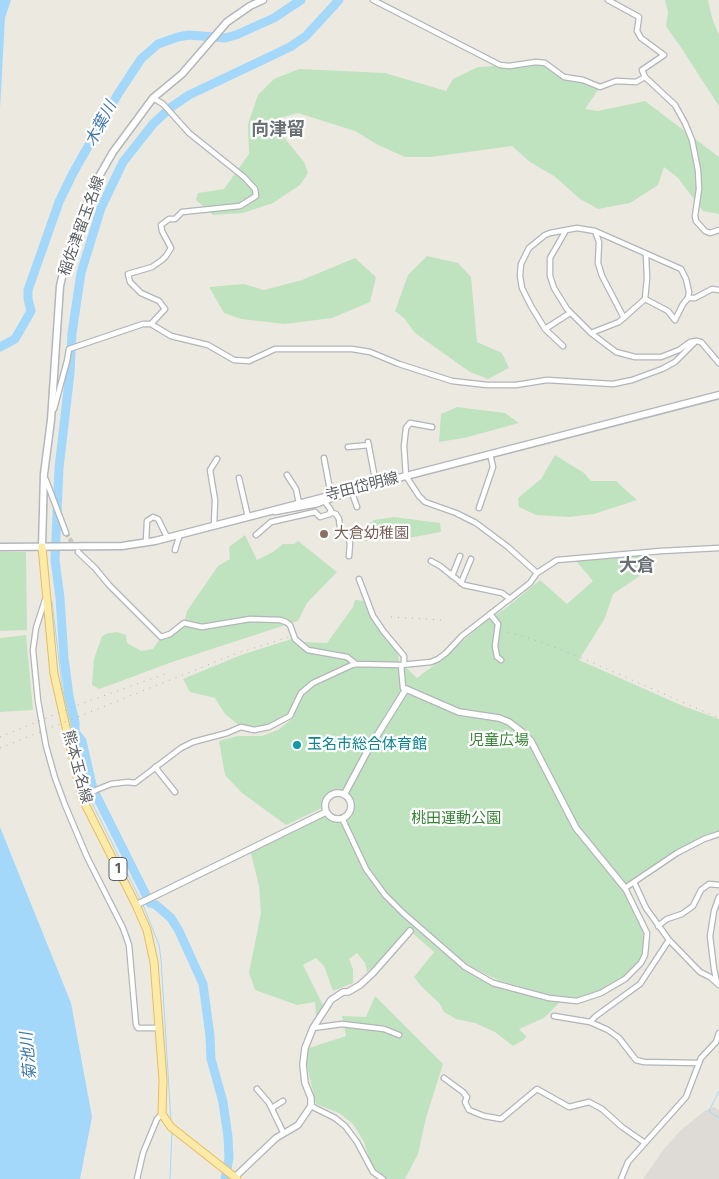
<!DOCTYPE html>
<html>
<head>
<meta charset="utf-8">
<style>
  body { margin:0 }
  canvas { display:block; background:#ece9e1 }
</style>
</head>
<body>
<canvas width="719" height="1179"></canvas>
<script>
const ctx = document.querySelector('canvas').getContext('2d');
ctx.lineJoin = 'round';
function fill(path, color) { ctx.fillStyle = color; ctx.fill(path, 'evenodd'); }
const toPath = rows => new Path2D(rows.map(r => 'M' + r).join(''));
function trace(path, color, width, dash) { ctx.strokeStyle = color; ctx.lineWidth = width; ctx.lineCap = dash ? 'butt' : 'round'; ctx.setLineDash(dash || []); ctx.stroke(path); }
function write(font, color, halo, rows, align = 'center') {
  ctx.font = font + ' "Fira Sans Condensed","Noto Sans JP",sans-serif'; ctx.lineWidth = 4.5; ctx.setLineDash([]); ctx.textBaseline = 'middle'; ctx.strokeStyle = halo; ctx.fillStyle = color; for (const [text, x, y, turn = 0] of rows) {
    ctx.save(); ctx.translate(x, y); ctx.rotate((+turn || 0) * Math.PI / 180); ctx.textAlign = isNaN(turn) ? turn : align; if (halo) ctx.strokeText(text, 0, 0); ctx.fillText(text, 0, 0); ctx.restore();
  }
}
fill(toPath([
  [714,1107,719,1110,719,1179,643,1179,664,1149,682,1129,706,1110]
]), '#dedbd6');
fill(toPath([
  [665,0,708,0,712,18,719,35,719,106,680,46,666,26,668,12],
  [545,63,564,77,600,87,585,109,598,111,645,101,719,157,719,214,703,211,678,178,664,167,658,185,630,203,598,209,580,199,554,176,530,162,512,146,431,157,405,157,378,145,355,131,298,113,273,120,287,141,304,162,308,173,300,185,273,203,243,213,213,215,196,200,198,193,224,189,249,154,248,124,258,95,274,79,299,69,385,73,446,91,453,79,478,67],
  [427,256,458,263,471,277,477,342,502,353,509,368,488,379,470,372,415,333,404,318,395,311,408,275],
  [355,258,376,277,370,302,332,318,285,324,241,319,224,313,209,287,244,284,264,290,302,280],
  [457,407,505,413,519,423,464,438,439,442,441,414],
  [555,455,584,473,591,481,616,481,637,500,594,514,569,517,536,515,519,507,518,498,541,479],
  [394,517,440,523,441,532,398,540,365,541,364,528,374,520],
  [245,535,257,560,273,552,283,544,294,544,298,541,337,572,307,603,298,621,172,662,113,684,99,689,92,685,94,659,102,636,108,633,117,632,126,635,127,643,141,651,153,649,161,637,184,623,187,611,218,566,230,559,229,547],
  [641,550,644,573,613,594,605,618,579,660,683,706,719,719,719,834,704,839,625,888,648,938,645,955,632,973,601,993,577,1001,564,998,544,1018,519,1029,526,1036,525,1039,513,1046,495,1032,475,1023,456,1019,444,1012,439,1003,421,986,414,977,434,952,409,930,375,966,367,972,365,963,357,953,349,959,353,969,353,983,333,991,324,966,316,958,303,965,324,1007,316,1017,315,1002,297,1005,255,990,249,973,261,913,259,886,250,849,324,813,332,820,345,820,352,813,354,803,349,793,342,790,331,792,324,799,322,808,286,825,242,793,225,775,219,741,237,736,262,736,278,730,292,719,300,699,290,716,269,727,254,730,241,727,225,714,215,698,190,692,183,679,241,655,298,637,304,642,327,643,353,607,355,600,366,601,367,610,386,639,397,650,399,661,417,678,442,659,486,621,506,608,540,580,567,604,593,581,572,556],
  [441,945,473,968,500,981,562,998,539,995,493,983,464,965],
  [0,552,26,552,27,630,0,631],
  [26,635,33,710,0,712,0,638],
  [375,996,443,1064,426,1118,418,1154,405,1179,383,1179,373,1172,364,1142,353,1124,339,1113,316,1104,306,1062,309,1048,346,1036,342,1016,366,1017]
]), '#c0e3bf');
fill(toPath([
  [0,0,11,0,5,18,0,109],
  [0,827,71,1003,92,1117,80,1179,0,1179]
]), '#a3d8fb');
trace(toPath([
  [52,601,62,686,86,791,140,899],
  [143,905,159,945,161,959,171,1122],
  [719,1091,709,1111,719,1118],
  [226,1178,226,1179],
  [170,1179,172,1131]
]), '#a3d8fb', 1);
trace(toPath([
  [0,347,15,339,31,311,28,299,28,290,59,202,73,173,118,94,141,59,158,44,178,37,189,35,225,38,236,35,274,18,301,0],
  [225,1179,229,1158,228,1137,223,1102,211,1059,210,1036,203,984,179,931,171,918,156,905,150,903,93,789,82,741,75,732,75,722,69,696,64,658,60,598,55,560,59,468,70,373,72,333,81,273,101,208,123,162,153,124,170,108,189,95,290,47,306,36,339,0]
]), '#a3d8fb', 9);
trace(toPath([
  [66,533,78,552]
]), '#c8c6c1', 4.5, [4.5, 2]);
const minor = toPath([
  [373,0,500,65,509,66,536,62,545,63,564,77,583,80,600,87,616,81,636,82,645,77],
  [608,0,639,17,637,31,641,38,664,55,642,70,645,77,675,105,685,123,692,140,698,170,699,189,695,216,696,221,705,231,710,233,719,230],
  [595,231,599,242,598,263,602,276,624,318],
  [565,232,550,258,550,276,554,288,567,309,591,333,616,352,635,357,661,357,679,350,690,342,696,341,701,342,719,363],
  [645,299,668,311,675,320,683,304,688,298,695,298,712,289,719,290],
  [151,324,165,309,159,301,141,293,130,282,128,274,152,267,162,260,166,256,171,248,162,231,161,225,169,219,175,219,182,212,240,206,256,196,255,189,244,177,189,133,163,104,153,98],
  [545,329,570,313],
  [591,333,619,322,645,299,647,278,646,255],
  [563,346,545,329,531,306,522,288,520,276,521,264,529,248,545,235,550,233,577,228,595,231,681,269,686,279,689,292,688,298],
  [54,409,67,361,69,349,143,324,151,324,171,336,208,345,234,360,249,361,275,349,352,349,370,352,399,364,452,381,487,385,516,385,547,380,613,384,632,380,662,369,675,362,696,341],
  [432,427,410,423,406,428,404,446,406,476,419,496,425,502,456,513,476,523,508,547,537,573],
  [368,442,376,484],
  [348,447,369,445],
  [324,458,331,495],
  [287,475,296,489,299,503],
  [239,478,248,517],
  [46,480,66,533],
  [479,508,493,467,490,454],
  [275,512,318,504,346,494,351,490,357,507],
  [315,512,320,517,330,514,331,510,325,502],
  [330,512,336,514,339,519,340,528,347,535,350,543,349,556],
  [214,525,215,500,210,470,217,459],
  [256,535,271,522,315,512],
  [146,542,147,521,153,517,158,519,167,537],
  [175,550,180,534],
  [78,552,95,568,109,585,161,637,170,634,184,623,202,627,250,619,280,620,286,622,290,625,295,639,308,650,347,657,356,664],
  [431,561,440,566,464,585,502,593,510,599],
  [452,576,460,556],
  [359,579,373,616,384,632,404,656,404,665],
  [461,583,471,559],
  [45,600,36,628,33,650,38,701,46,746,55,778,65,805,87,857,123,928,129,945,136,1025,138,1028,159,1028],
  [490,614,498,624,495,646,497,657,501,660],
  [401,665,403,688,406,689],
  [155,767,175,792],
  [82,798,96,790,111,784,128,782,135,783,181,748,193,742,227,733,241,727,254,730,269,727,290,716,301,693,313,683,352,665,356,664,401,665,431,662,438,659,446,653,462,636,530,583,537,573,557,560,661,551,719,548],
  [342,818,366,869,385,895,403,913,465,967,493,983,549,998,577,1001,601,993,625,979,641,963,645,955,647,933,625,888,677,853,704,839,719,834],
  [634,882,646,908,669,940],
  [658,926,667,919,682,914,693,906,701,890,709,884,719,885],
  [717,983,714,969,710,936,714,911,719,897],
  [554,1016,590,1022,608,1030,619,1038,636,1060,644,1062,698,1063],
  [590,1022,596,1016,640,984,669,940,700,972,710,977,719,985],
  [313,1028,342,1024,384,1029,399,1035],
  [444,1078,463,1092,467,1097,465,1102,469,1110,484,1116,501,1119,537,1089,569,1107,589,1102,602,1109,622,1127,645,1143],
  [257,1089,269,1103,283,1132],
  [311,1106,335,1118,345,1126,357,1142,373,1172,383,1179],
  [272,1108,283,1101],
  [137,1179,143,1153,157,1119,162,1114],
  [621,1179,628,1162,686,1097,701,1058,716,1042,719,1033]
]);
const tertiary = toPath([
  '325 806a13 13 0 1 1 26 0a13 13 0 1 1-26 0Z',
  [344,795,368,750,406,689,459,712,499,718,509,722,522,732,531,741,576,828,625,888],
  [136,905,326,812],
  [235,1177,276,1138,298,1125,311,1106,311,1098,305,1083,303,1065,305,1048,313,1028,331,1000,343,992,348,992,360,985,373,973,410,931]
]);
const secondary = toPath([
  [0,547,122,546,155,541,719,395],
  [42,547,44,474,51,420,60,286,66,260,93,187,113,152,153,98,182,74,227,22,250,6,263,0]
]);
const primary = toPath([
  [42,547,54,674,82,798,136,905,147,930,154,962,163,1080,162,1114,171,1127,237,1179]
]);
trace(minor, '#b2b5b9', 7);
trace(tertiary, '#b2b5b9', 8);
trace(secondary, '#b3b7bb', 9);
trace(primary, '#eabc5c', 9);
trace(minor, '#fff', 4.5);
trace(tertiary, '#fff', 5.5);
trace(secondary, '#fff', 6);
trace(primary, '#fbeaa8', 7);
trace(toPath([
  [391,617,442,620],
  [508,632,541,642,577,656,719,718],
  [0,737,83,703,165,674],
  [0,748,235,654,292,636]
]), '#b0b1b2', 1, [1, 6]);
for (const [x, y, r, color] of [
  [324,534,5,"#8d6e63"],
  [297,745,5,"#0f9aa8"]
]) { const dot = new Path2D(); dot.arc(x, y, r, 0, 2 * Math.PI); ctx.fillStyle = color; ctx.fill(dot); trace(dot, '#fff', 2); }
for (const [x, y, w] of [
  [118,869,18]
]) { const box = new Path2D(); box.roundRect(x - w / 2, y - 11.5, w, 23, 4); ctx.fillStyle = '#fff'; ctx.fill(box); trace(box, '#5a5e62', 1); }
write('bold 14px', '#5a5e62', null, [
  ["1",118,869]
]);
write('15px', '#5a5e62', '#fff', [
  ["稲佐津留玉名線",82,226,-70],
  ["寺田岱明線",362,487,-14],
  ["熊本玉名線",77,767,75]
]);
write('15px', '#785e54', '#fff', [
  ["大倉幼稚園",334,534]
], 'left');
write('15px', '#388238', '#fff', [
  ["児童広場",499,741],
  ["桃田運動公園",456,819]
]);
write('15px', '#0d838f', '#fff', [
  ["玉名市総合体育館",307,745]
], 'left');
write('italic 16px', '#427aac', '#fff', [
  ["木葉川",101,124,-62],
  ["菊池川",29,1056,-95]
]);
write('bold 18px', '#6b7074', '#fff', [
  ["向津留",278,130],
  ["大倉",637,566]
]);
</script>
</body>
</html>
